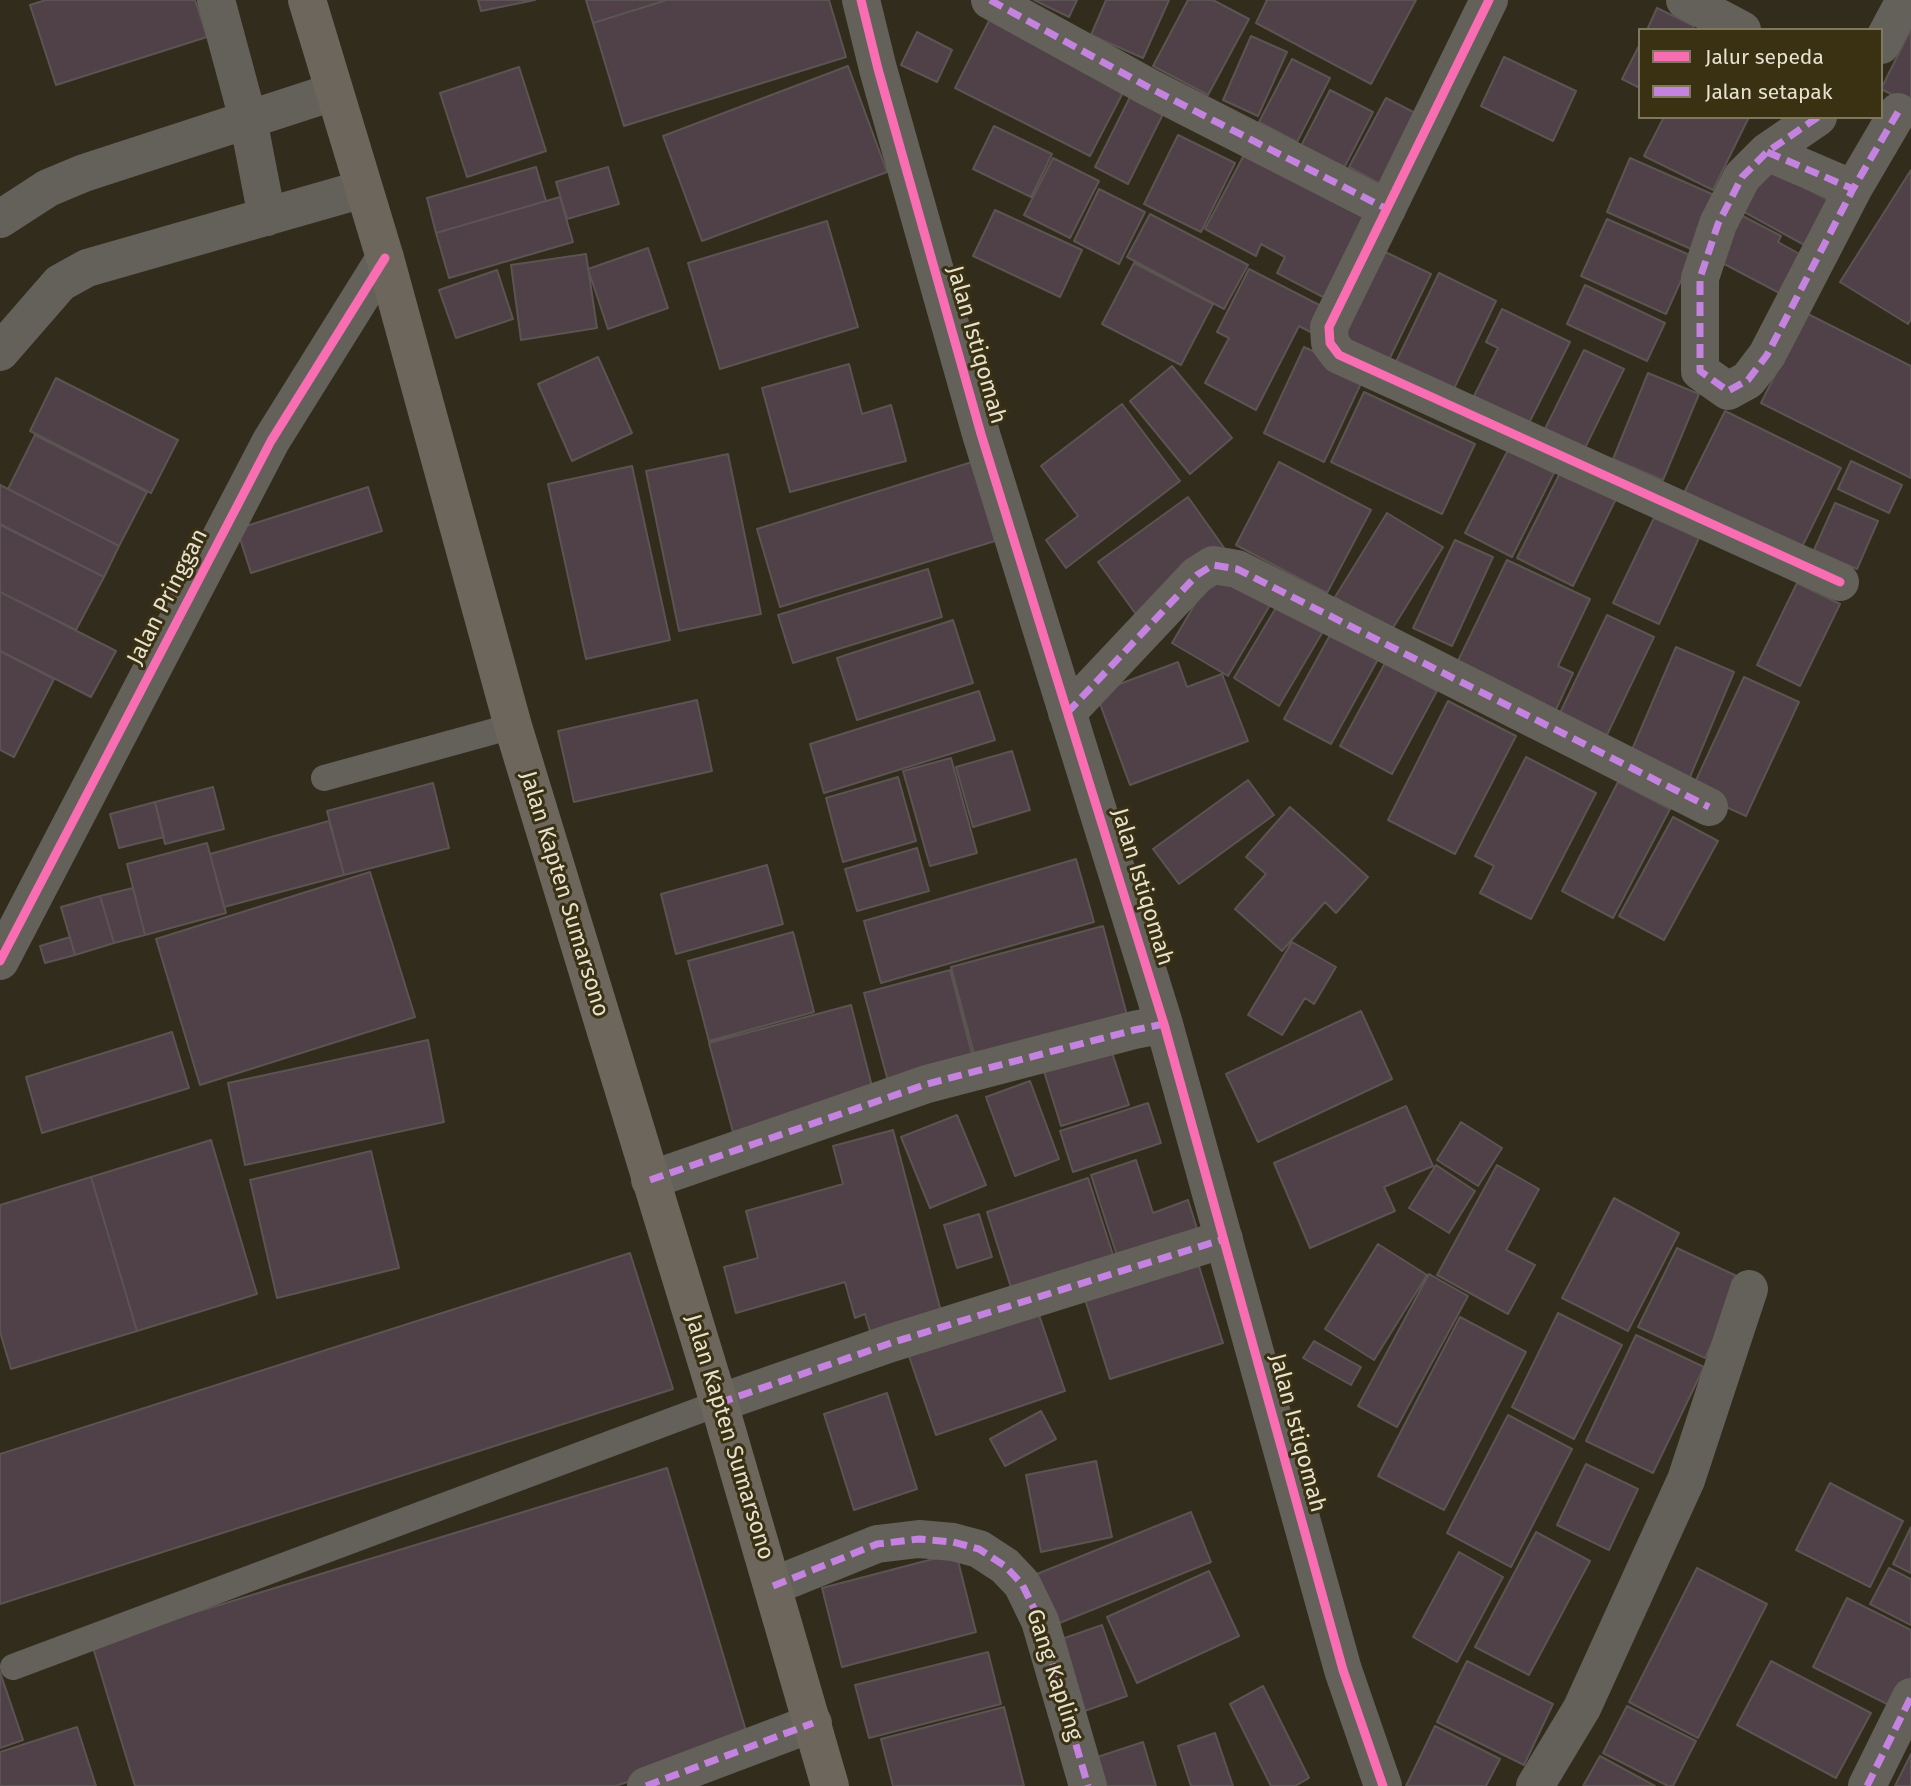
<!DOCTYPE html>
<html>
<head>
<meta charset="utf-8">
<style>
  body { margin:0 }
  #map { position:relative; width:1911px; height:1786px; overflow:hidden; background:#312c1c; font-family:"Fira Sans",sans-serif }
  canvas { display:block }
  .legend { position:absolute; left:1638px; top:28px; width:245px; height:91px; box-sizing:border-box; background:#3a3113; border:2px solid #7f775f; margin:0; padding:9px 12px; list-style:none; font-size:21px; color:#e6e1d0 }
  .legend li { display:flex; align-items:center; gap:14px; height:35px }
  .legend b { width:35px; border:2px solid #7f775f }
</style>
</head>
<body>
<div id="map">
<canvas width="1911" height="1786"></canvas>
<ul class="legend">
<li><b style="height:9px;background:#f96db3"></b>Jalur sepeda</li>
<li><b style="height:9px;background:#c483df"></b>Jalan setapak</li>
</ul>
</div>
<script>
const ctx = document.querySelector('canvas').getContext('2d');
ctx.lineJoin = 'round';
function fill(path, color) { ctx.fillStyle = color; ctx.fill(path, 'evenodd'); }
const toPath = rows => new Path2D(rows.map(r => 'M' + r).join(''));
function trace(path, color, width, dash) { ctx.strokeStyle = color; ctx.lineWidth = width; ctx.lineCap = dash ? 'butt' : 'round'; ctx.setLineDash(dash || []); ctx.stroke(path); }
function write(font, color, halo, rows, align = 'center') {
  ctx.font = font + ' "Fira Sans",sans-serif'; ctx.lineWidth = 6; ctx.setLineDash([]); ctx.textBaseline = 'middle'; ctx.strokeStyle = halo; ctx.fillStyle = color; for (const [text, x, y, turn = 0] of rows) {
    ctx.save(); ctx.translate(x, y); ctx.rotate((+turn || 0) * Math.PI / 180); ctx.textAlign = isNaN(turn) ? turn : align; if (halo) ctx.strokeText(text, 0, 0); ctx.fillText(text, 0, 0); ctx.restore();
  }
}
const building = toPath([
  [46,0,195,0,207,37,56,85,30,5,46,0],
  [478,0,535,0,481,11,478,0],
  [586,0,667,0,593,23,586,0],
  [667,0,829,0,846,57,624,126,593,23,667,0],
  [1034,0,1077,0,1069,17,1034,0],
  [1106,0,1169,0,1143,58,1091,35,1106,0],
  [1188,0,1213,0,1249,19,1208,95,1153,66,1188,0],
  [1267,0,1266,0,1416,0,1371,84,1256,23,1267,0],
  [1657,8,1694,26,1693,30,1647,30,1657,8],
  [993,13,1129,81,1090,156,955,88,993,13],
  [1911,29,1911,104,1881,89,1911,29],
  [917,32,952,50,937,82,901,65,917,32],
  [1251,36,1287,52,1258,116,1223,100,1251,36],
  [1640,44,1640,88,1622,79,1640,44],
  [1504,57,1576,91,1553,141,1481,106,1504,57],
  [1292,59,1330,78,1297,142,1259,122,1292,59],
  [848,66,887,172,702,241,663,136,848,66],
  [519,67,546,151,467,177,440,93,519,67],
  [1330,90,1373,112,1344,168,1301,146,1330,90],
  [1133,91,1166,108,1128,184,1095,167,1133,91],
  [1386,98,1425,118,1388,188,1349,167,1386,98],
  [1664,117,1749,117,1713,190,1644,156,1664,117],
  [994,126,1052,154,1031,197,973,169,994,126],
  [1178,135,1235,163,1201,232,1144,204,1178,135],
  [1245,153,1367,218,1325,298,1277,273,1285,257,1261,244,1256,256,1205,229,1245,153],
  [1053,158,1099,181,1070,238,1024,215,1053,158],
  [1630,158,1721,198,1698,252,1607,212,1630,158],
  [1760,164,1832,202,1808,247,1737,208,1760,164],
  [536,167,546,201,436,233,427,198,536,167],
  [608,167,619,204,567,219,556,182,608,167],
  [1911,170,1911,319,1908,324,1840,282,1911,170],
  [1099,189,1145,212,1119,264,1074,241,1099,189],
  [560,197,573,242,449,278,436,233,560,197],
  [995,210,1082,250,1060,297,973,256,995,210],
  [1737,213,1781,236,1778,242,1805,257,1785,296,1713,258,1737,213],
  [1150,214,1248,265,1224,309,1127,257,1150,214],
  [1607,219,1692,256,1666,314,1581,276,1607,219],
  [827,221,858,327,720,369,688,263,827,221],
  [648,248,668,308,608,329,588,269,648,248],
  [1377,248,1431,274,1386,366,1333,340,1377,248],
  [586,254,597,328,521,340,511,265,586,254],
  [1134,263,1213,304,1181,365,1102,324,1134,263],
  [1249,269,1331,311,1318,336,1299,326,1256,410,1205,383,1229,338,1217,332,1249,269],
  [497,270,513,319,456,338,439,290,497,270],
  [1439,273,1496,301,1451,395,1393,368,1439,273],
  [1585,285,1665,323,1647,361,1567,324,1585,285],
  [1502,309,1570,342,1529,423,1474,396,1498,348,1486,342,1502,309],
  [1806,313,1911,366,1911,478,1761,403,1806,313],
  [1304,347,1365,375,1324,462,1264,433,1304,347],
  [1584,350,1624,369,1582,454,1542,435,1584,350],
  [598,357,632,433,572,461,538,384,598,357],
  [849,364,862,414,891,405,906,461,790,492,762,388,849,364],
  [1172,366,1232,438,1190,474,1130,401,1172,366],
  [1648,373,1699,394,1663,480,1613,459,1648,373],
  [56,378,178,440,151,493,30,431,56,378],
  [1364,392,1475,444,1442,514,1331,462,1364,392],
  [1122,404,1180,481,1066,568,1046,540,1078,516,1041,466,1122,404],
  [1725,411,1841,468,1799,553,1683,495,1725,411],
  [35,435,147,492,119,546,8,489,35,435],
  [1508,450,1554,473,1512,557,1465,533,1508,450],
  [728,454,761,614,679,631,646,471,728,454],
  [1851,461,1902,485,1889,513,1838,489,1851,461],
  [972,462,995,541,780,607,757,529,972,462],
  [1279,462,1371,510,1327,593,1236,545,1279,462],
  [632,466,670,640,586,659,548,484,632,466],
  [1561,471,1616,499,1573,586,1517,558,1561,471],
  [0,485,119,546,104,577,0,524,0,485],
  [368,487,382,531,251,573,237,529,368,487],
  [1188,497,1227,552,1138,617,1098,562,1188,497],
  [1835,503,1878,521,1857,569,1814,550,1835,503],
  [1387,513,1443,547,1391,631,1335,597,1387,513],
  [1654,518,1699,538,1659,624,1613,603,1654,518],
  [0,525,104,577,76,630,0,592,0,525],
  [1455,540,1493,557,1452,646,1413,628,1455,540],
  [1507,560,1590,599,1558,666,1573,673,1553,716,1454,669,1507,560],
  [1217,567,1273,600,1228,676,1172,643,1217,567],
  [928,569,942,617,793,663,778,615,928,569],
  [1797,583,1840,604,1800,686,1757,665,1797,583],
  [0,592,116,651,91,697,0,651,0,592],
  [1280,601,1325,628,1279,706,1234,678,1280,601],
  [1607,615,1654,637,1604,741,1557,719,1607,615],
  [953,620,973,683,857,720,837,658,953,620],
  [1335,626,1382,652,1331,744,1284,719,1335,626],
  [1676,647,1734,672,1687,784,1628,759,1676,647],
  [0,651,54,679,14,757,0,750,0,651],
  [1178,662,1187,687,1222,674,1248,741,1130,785,1096,693,1178,662],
  [1385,663,1437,691,1392,774,1340,746,1385,663],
  [1744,677,1799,702,1746,816,1691,791,1744,677],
  [979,691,995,740,824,793,810,744,979,691],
  [697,700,712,771,574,802,558,731,697,700],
  [1448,701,1516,736,1455,854,1388,820,1448,701],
  [1012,751,1030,810,973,827,956,767,1012,751],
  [1526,757,1596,793,1531,919,1480,893,1494,866,1475,856,1526,757],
  [951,758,977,853,930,866,903,771,951,758],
  [898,777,916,841,843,862,826,798,898,777],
  [1248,780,1274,815,1179,884,1153,849,1248,780],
  [1618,782,1670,809,1613,918,1562,891,1618,782],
  [433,783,449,848,344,875,327,811,433,783],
  [213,787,224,829,165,844,155,802,213,787],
  [155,802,164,837,119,848,110,814,155,802],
  [1290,807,1368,877,1336,913,1325,902,1282,951,1235,909,1266,874,1246,857,1290,807],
  [1673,817,1718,841,1664,940,1619,916,1673,817],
  [329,821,344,875,224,907,210,854,329,821],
  [207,843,226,913,145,935,127,864,207,843],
  [917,848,929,891,857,911,845,869,917,848],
  [1076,859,1094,922,881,983,864,921,1076,859],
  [767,865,783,924,676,954,661,894,767,865],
  [370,872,415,1017,200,1085,156,939,370,872],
  [133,888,145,935,114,943,100,896,133,888],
  [100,896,114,943,75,955,61,907,100,896],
  [1103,926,1128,1019,976,1061,951,967,1103,926],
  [793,932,814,1012,709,1041,688,961,793,932],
  [70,937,75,955,45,963,40,946,70,937],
  [1292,942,1336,967,1314,1004,1305,998,1282,1035,1248,1015,1292,942],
  [950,970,973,1058,888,1081,864,993,950,970],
  [851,1005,874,1094,733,1132,709,1043,851,1005],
  [1361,1011,1392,1079,1258,1142,1226,1074,1361,1011],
  [172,1032,189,1088,42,1133,26,1077,172,1032],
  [428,1040,444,1122,245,1165,228,1083,428,1040],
  [1109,1043,1129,1105,1061,1126,1042,1065,1109,1043],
  [1030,1081,1059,1159,1015,1176,986,1097,1030,1081],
  [1148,1103,1161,1143,1073,1172,1060,1131,1148,1103],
  [1406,1106,1433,1166,1384,1187,1395,1211,1310,1248,1274,1163,1406,1106],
  [957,1115,986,1185,930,1208,901,1137,957,1115],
  [1461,1122,1502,1148,1478,1186,1437,1160,1461,1122],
  [893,1130,943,1319,872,1338,865,1314,855,1318,845,1282,736,1313,724,1267,758,1258,746,1211,843,1184,833,1146,893,1130],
  [211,1140,257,1294,137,1331,91,1177,211,1140],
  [371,1151,399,1268,277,1298,250,1180,371,1151],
  [1136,1160,1153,1213,1188,1200,1199,1235,1119,1262,1091,1175,1136,1160],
  [1436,1165,1475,1191,1449,1233,1409,1208,1436,1165],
  [1497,1165,1539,1189,1506,1250,1535,1265,1508,1314,1437,1275,1497,1165],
  [91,1177,137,1331,11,1369,0,1332,0,1205,91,1177],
  [1088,1178,1116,1264,1014,1297,987,1212,1088,1178],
  [1614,1198,1679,1233,1628,1331,1562,1298,1614,1198],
  [979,1214,992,1257,957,1268,944,1225,979,1214],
  [1378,1244,1427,1275,1374,1360,1325,1329,1378,1244],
  [1677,1248,1743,1279,1705,1358,1638,1327,1677,1248],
  [630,1253,673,1389,0,1604,0,1454,630,1253],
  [1197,1260,1223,1343,1110,1379,1084,1296,1197,1260],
  [1429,1274,1468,1296,1397,1427,1358,1406,1429,1274],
  [1038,1312,1065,1391,936,1435,909,1356,1038,1312],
  [1558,1313,1622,1345,1574,1439,1512,1407,1558,1313],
  [1460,1317,1526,1352,1444,1510,1378,1476,1460,1317],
  [1636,1335,1704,1367,1653,1473,1586,1441,1636,1335],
  [1314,1341,1361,1367,1351,1385,1303,1358,1314,1341],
  [887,1393,917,1489,854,1510,824,1414,887,1393],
  [1041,1411,1056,1439,1005,1466,990,1439,1041,1411],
  [1508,1415,1572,1449,1511,1567,1447,1533,1508,1415],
  [1096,1461,1112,1537,1041,1552,1026,1475,1096,1461],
  [1586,1464,1638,1489,1609,1550,1557,1525,1586,1464],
  [667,1468,750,1744,615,1786,135,1786,92,1644,667,1468],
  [1830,1483,1903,1521,1870,1587,1796,1550,1830,1483],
  [1191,1512,1211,1562,1057,1624,1037,1574,1191,1512],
  [1911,1527,1911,1573,1893,1564,1911,1527],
  [1536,1532,1590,1561,1529,1675,1475,1647,1536,1532],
  [1459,1552,1503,1577,1457,1662,1413,1637,1459,1552],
  [956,1553,976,1632,842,1667,822,1588,956,1553],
  [1697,1568,1767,1604,1698,1738,1629,1702,1697,1568],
  [1889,1568,1911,1579,1911,1625,1870,1604,1889,1568],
  [1209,1571,1239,1636,1137,1683,1107,1617,1209,1571],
  [1847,1598,1911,1630,1911,1679,1897,1709,1813,1667,1847,1598],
  [1102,1625,1127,1696,1079,1713,1053,1642,1102,1625],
  [988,1652,1001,1704,869,1738,855,1685,988,1652],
  [1467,1661,1553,1704,1524,1765,1437,1722,1467,1661],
  [1771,1661,1871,1713,1836,1778,1737,1725,1771,1661],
  [0,1672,23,1740,0,1748,0,1672],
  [1263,1686,1309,1778,1295,1786,1271,1786,1230,1704,1263,1686],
  [1627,1706,1696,1741,1673,1786,1668,1786,1603,1753,1627,1706],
  [1004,1707,1024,1786,893,1786,881,1739,1004,1707],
  [1435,1726,1500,1759,1486,1786,1406,1786,1435,1726],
  [77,1727,96,1786,0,1786,0,1752,77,1727],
  [1215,1733,1233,1786,1191,1786,1178,1746,1215,1733],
  [1143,1742,1156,1786,1089,1786,1082,1762,1143,1742],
  [1911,1754,1911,1786,1895,1786,1911,1754],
  [1600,1756,1655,1786,1583,1786,1600,1756]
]);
fill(building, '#4f4147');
trace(building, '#5b5452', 2);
trace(toPath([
  [324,778,513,726],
  [13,1667,719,1403]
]), '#64605a', 26);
trace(toPath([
  [216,0,248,119,267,217],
  [861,0,878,69,981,434,1164,1024,1343,1670,1383,1786],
  [990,0,1150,88,1387,209],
  [1489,0,1329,327,1330,343,1339,355,1840,582],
  [1685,0,1742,30],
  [1881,45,1905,0],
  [1818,117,1767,152,1742,177,1718,224,1700,278,1700,371,1728,391,1748,380,1767,355,1853,189,1898,112],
  [1767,152,1853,189],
  [0,219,48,188,84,173,333,92],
  [0,352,60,283,87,268,363,189],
  [1067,713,1197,575,1213,565,1237,569,1709,807],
  [0,961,271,441,385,258],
  [650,1180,927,1084,1134,1030,1164,1024],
  [719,1403,891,1343,1224,1239],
  [773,1586,877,1544,919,1539,953,1542,979,1549,1005,1566,1022,1584,1040,1621,1088,1786],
  [646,1786,813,1723],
  [1535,1786,1582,1708,1686,1480,1749,1289],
  [1867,1786,1911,1697]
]), '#64605a', 38);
trace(toPath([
  [307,0,385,258,513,726,719,1403,830,1786]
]), '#6c665d', 38);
trace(toPath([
  [990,0,1150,88,1387,209],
  [1818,117,1767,152,1742,177,1718,224,1700,278,1700,371,1728,391,1748,380,1767,355,1853,189,1898,112],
  [1767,152,1853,189],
  [1067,713,1197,575,1213,565,1237,569,1709,807],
  [650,1180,927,1084,1134,1030,1164,1024],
  [719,1403,891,1343,1224,1239],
  [773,1586,877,1544,919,1539,953,1542,979,1549,1005,1566,1022,1584,1040,1621,1088,1786],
  [646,1786,813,1723],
  [1867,1786,1911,1697]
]), '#c483df', 7, [14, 7]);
trace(toPath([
  [861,0,878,69,981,434,1164,1024,1343,1670,1383,1786],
  [1489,0,1329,327,1330,343,1339,355,1840,582],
  [0,961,271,441,385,258]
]), '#f96db3', 9);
write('23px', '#e6e1d0', '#3a3113', [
  ["Jalan Istiqomah",976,345,74],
  ["Jalan Pringgan",168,597,-63],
  ["Jalan Istiqomah",1142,887,73],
  ["Jalan Kapten Sumarsono",564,894,73],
  ["Jalan Istiqomah",1297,1433,75],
  ["Jalan Kapten Sumarsono",729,1437,73],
  ["Gang Kapling",1054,1675,72]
]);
</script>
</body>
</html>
